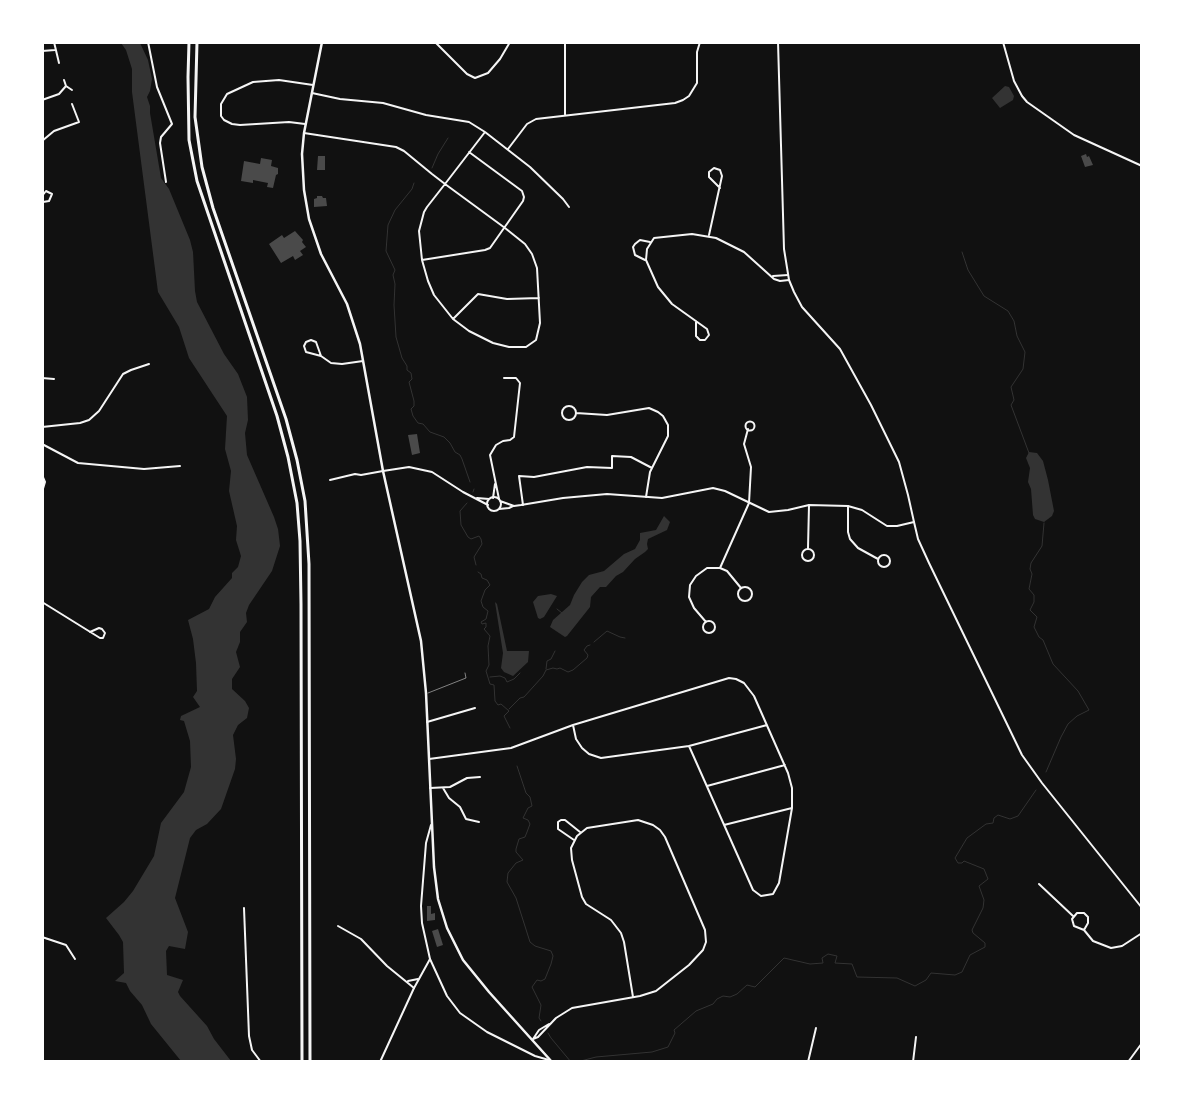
<!DOCTYPE html>
<html>
<head>
<meta charset="utf-8">
<style>
  body { margin:0 }
  #map { position:relative; width:1184px; height:1104px; overflow:hidden; background:#111; font-family:"Libre Baskerville",serif }
  canvas { display:block }
  .frame { position:absolute; inset:0; border:44px solid #fff; pointer-events:none }
</style>
</head>
<body>
<div id="map">
<canvas width="1184" height="1104"></canvas>
<div class="frame"></div>
</div>
<script>
const ctx = document.querySelector('canvas').getContext('2d');
ctx.lineJoin = 'round';
function fill(path, color) { ctx.fillStyle = color; ctx.fill(path, 'evenodd'); }
const toPath = rows => new Path2D(rows.map(r => 'M' + r).join(''));
function trace(path, color, width, dash) { ctx.strokeStyle = color; ctx.lineWidth = width; ctx.lineCap = dash ? 'butt' : 'round'; ctx.setLineDash(dash || []); ctx.stroke(path); }
fill(toPath([
  [140,43,148,60,152,79,150,91,147,97,150,106,150,113,161,178,169,189,190,240,193,252,195,291,197,302,224,354,238,374,247,397,248,420,245,433,247,455,274,517,278,529,280,546,272,571,249,605,246,613,247,622,240,632,240,642,236,652,240,667,232,679,232,689,245,701,249,708,247,718,238,725,233,735,236,759,235,769,221,809,207,824,196,830,190,838,175,898,188,932,185,949,169,946,166,951,167,975,183,980,178,992,180,996,207,1026,214,1039,231,1061,181,1061,151,1024,142,1005,130,991,126,983,115,981,124,973,123,942,119,935,106,918,124,902,133,891,154,856,161,823,184,792,191,767,190,741,184,721,180,720,181,716,200,707,193,697,197,691,196,663,193,639,188,620,209,609,215,597,232,578,232,573,238,567,241,556,236,540,237,526,229,491,231,471,225,449,227,416,189,358,179,327,158,292,132,92,132,69,126,50,121,43],
  [1005,86,1009,87,1014,96,1013,100,1000,108,992,98],
  [1029,452,1037,453,1043,461,1048,480,1054,511,1052,516,1044,522,1035,519,1033,515,1031,489,1028,482,1030,468,1026,458],
  [664,516,670,522,667,530,648,539,647,544,648,549,645,552,635,559,623,572,616,576,606,587,600,587,591,597,590,607,567,636,565,637,550,627,553,620,570,605,574,595,582,582,589,575,604,571,624,554,635,549,640,540,640,533,656,530],
  [551,594,557,596,544,617,540,619,538,618,533,602,538,596],
  [495,602,497,604,507,651,529,651,528,662,513,676,504,672,501,668,503,653]
]), '#333');
trace(toPath([
  [432,168,438,154,448,138],
  [414,183,412,189,395,210,388,225,386,251,395,270,393,275,395,284,394,305,396,337,402,358,407,366,407,370,411,373,412,379,409,382,414,401,414,406,411,409,413,416,418,423,423,424,430,432,444,437,450,443,455,452,460,455,462,459,470,482],
  [962,252,968,270,984,296,1008,311,1014,321,1017,336,1025,352,1023,369,1011,387,1014,400,1011,405,1029,453],
  [473,492,474,489],
  [467,503,460,511,461,525,468,537,471,539,479,536,481,539,482,544,474,557,476,565],
  [1044,523,1042,546,1031,563,1030,569,1032,574,1029,589,1034,595,1034,602,1030,610,1037,617,1034,627,1039,637,1043,640,1053,664,1078,691,1089,710,1077,716,1068,724,1061,737,1046,772],
  [478,572,481,574,482,578,487,580,490,585,485,590,481,601,483,607,488,611,486,619,481,622,482,624,486,623,486,627,484,629,490,636,488,646,489,665,486,671,490,684,494,685,495,701,498,705,501,704,509,711,504,716,510,728],
  [557,609,562,613],
  [594,642,607,631,620,637,625,638],
  [546,669,547,661,551,659,555,651],
  [490,677,500,676,505,678,507,682,514,679,520,673],
  [509,709,520,698,524,697,543,676,546,670,553,668,557,669,560,668,568,672,573,670,587,658,588,655,584,650,587,646,590,645],
  [517,766,526,793,530,797,532,806,528,808,523,818,528,820,530,824,527,832,525,837,519,839,516,849,516,852,523,860,516,863,508,873,507,882,516,898,530,942,535,946,551,951,553,956,551,964,545,979,541,981,537,980,532,987,541,1005,539,1018,541,1021],
  [548,1033,551,1038,571,1062],
  [577,1062,596,1057,652,1052,668,1047,675,1033,674,1030,696,1011,713,1004,717,999,723,996,730,997,737,994,747,985,755,987,784,958,810,964,823,963,822,958,828,954,837,956,835,963,852,964,857,977,897,978,915,986,926,980,931,973,955,975,962,972,970,955,985,947,985,943,973,933,972,930,983,908,984,900,979,886,988,879,984,869,964,861,962,863,958,863,955,858,967,838,986,824,993,823,994,818,998,815,1010,819,1018,816,1036,790]
]), '#333', 1);
fill(toPath([
  [1086,154,1087,157,1089,156,1093,165,1085,167,1081,156],
  [318,156,325,156,325,170,317,170],
  [261,158,272,160,271,166,278,168,278,174,276,175,273,188,267,187,268,183,253,180,253,183,241,181,244,161,260,164],
  [317,196,322,196,323,198,326,198,327,206,314,207,314,199,317,198],
  [295,231,303,240,302,242,306,247,300,251,303,255,295,260,293,256,281,263,269,244,282,235,284,238],
  [417,434,420,453,412,455,408,435],
  [427,906,431,906,431,914,435,913,435,920,427,921],
  [438,929,443,945,437,947,432,931]
]), '#4a4a4a');
trace(toPath([
  [428,693,466,678,465,673]
]), '#f5f5f5', 0.5);
trace(toPath([
  [54,42,59,63],
  [148,42,157,87,172,124,161,137,160,143,166,182],
  [435,42,467,74,475,78,488,73,500,59,510,42],
  [1003,42,1014,81,1022,96,1027,102,1074,135,1142,166],
  [42,51,55,50],
  [66,86,72,90],
  [312,93,340,99,383,103,426,115,469,122,485,132,530,167,563,199,569,207],
  [42,100,59,94,66,86,64,80],
  [565,114,565,42],
  [305,124,289,122,240,125,232,124,224,120,221,116,221,104,227,94,253,82,279,80,313,85],
  [304,133,396,147,404,151,432,174,445,184,505,228,525,244,532,254,537,268,540,323,536,340,526,347,509,347,493,343,469,331,453,319,434,295,428,281,422,260,419,231,424,212,427,207,445,184,485,132],
  [42,141,54,131,79,122,72,104],
  [508,149,527,124,536,119,675,103,683,100,689,96,697,83,697,52,700,42],
  [42,196,46,191,52,194,49,201,43,202,42,197],
  [709,235,722,176,720,170,714,168,709,172,709,177,720,188],
  [422,260,485,250,490,248,523,201,524,197,522,191,469,152],
  [645,260,635,255,633,247,635,244,640,240,650,242],
  [773,276,788,275],
  [453,319,478,294,507,299,539,298],
  [696,321,696,336,700,340,705,340,709,335,707,329,672,304,658,287,646,260,647,249,654,238,692,234,716,238,744,252,774,279,780,281,789,280],
  [321,356,306,352,304,346,306,342,311,340,316,342,321,356,331,363,342,364,363,361],
  [42,378,54,379],
  '562 413a7 7 0 1 1 14 0a7 7 0 1 1-14 0Z',
  [576,413,607,415,649,408,658,412,663,416,668,425,668,436,650,472,646,497],
  '745.5 426a4.5 4.5 0 1 1 9 0a4.5 4.5 0 1 1-9 0Z',
  [42,427,80,423,89,420,99,411,123,374,131,370,149,364],
  [42,444,78,463,144,469,180,466],
  [42,475,45,482,42,492],
  [330,480,355,474,361,475,383,471],
  [493,498,495,484],
  [499,499,490,455,496,445,503,441,510,440,514,437,520,383,516,378,504,378],
  [523,505,519,476,534,477,587,467,612,468,612,456,631,457,652,468],
  [848,506,848,532,850,539,858,548,878,559],
  [914,522,918,539,929,563,1022,755,1042,783,1142,908],
  [808,548,809,505],
  '802 555a6 6 0 1 1 12 0a6 6 0 1 1-12 0Z',
  '878 561a6 6 0 1 1 12 0a6 6 0 1 1-12 0Z',
  [720,568,749,503,751,467,744,444,748,429],
  '738 594a7 7 0 1 1 14 0a7 7 0 1 1-14 0Z',
  [42,602,100,638,103,638,105,633,102,629,99,628,90,632],
  '703 627a6 6 0 1 1 12 0a6 6 0 1 1-12 0Z',
  [706,622,694,608,689,597,690,585,696,576,707,568,720,568,727,571,741,588],
  [427,722,475,708],
  [573,725,576,739,582,748,589,754,601,758,689,746,767,725],
  [429,759,511,748,573,725,709,684,729,678,736,679,744,683,754,696,788,773,792,788,792,808,779,883,773,894,761,896,753,890,689,746],
  [707,786,785,765],
  [430,788,450,787,467,778,480,777],
  [443,788,449,798,460,807,466,819,479,822],
  [724,825,792,808],
  [574,840,558,829,558,822,561,820,565,820,580,832],
  [1039,884,1073,916],
  [244,908,249,1036,252,1050,261,1062],
  [338,926,361,939,387,966,414,988],
  [1084,930,1088,923,1088,917,1084,913,1077,913,1072,919,1074,926,1084,930,1093,941,1111,948,1122,946,1142,933],
  [42,937,66,945,75,959],
  [430,959,447,996,460,1013,487,1032,535,1056,549,1060],
  [408,981,418,979],
  [533,1039,538,1037,556,1018,572,1008,640,996,656,991,689,965,703,950,706,942,705,930,665,837,660,830,653,825,638,820,587,828,577,836,571,848,572,860,582,897,586,904,611,920,621,933,624,942,633,997],
  [533,1039,539,1030,549,1024],
  [808,1062,816,1028],
  [913,1062,916,1037],
  [1128,1062,1142,1043]
]), '#f5f5f5', 2);
trace(toPath([
  [383,471,409,467,432,472,463,492,488,505],
  '487 504a7 7 0 1 1 14 0a7 7 0 1 1-14 0Z',
  [477,498,489,499],
  [500,501,514,506,521,505,563,498,607,494,662,498,713,488,725,491,769,512,788,510,809,505,848,506,862,510,887,526,897,526,914,522,908,495,899,462,871,405,840,349,802,307,794,292,789,280,784,249,778,42],
  [499,509,509,508,513,506],
  [380,1062,414,988,430,959,422,923,421,906,426,843,431,825]
]), '#f5f5f5', 2);
trace(toPath([
  [322,42,304,133,302,154,304,190,309,219,321,254,347,304,360,344,383,471,421,641,426,693,434,867,438,899,447,928,463,960,489,992,552,1062]
]), '#f5f5f5', 2.5);
trace(toPath([
  [189,42,188,77,189,140,197,181,277,416,288,457,297,503,300,541,301,604,302,1062],
  [197,42,195,117,202,167,213,208,286,419,297,460,305,501,309,564,310,1062]
]), '#f5f5f5', 3);
</script>
</body>
</html>
